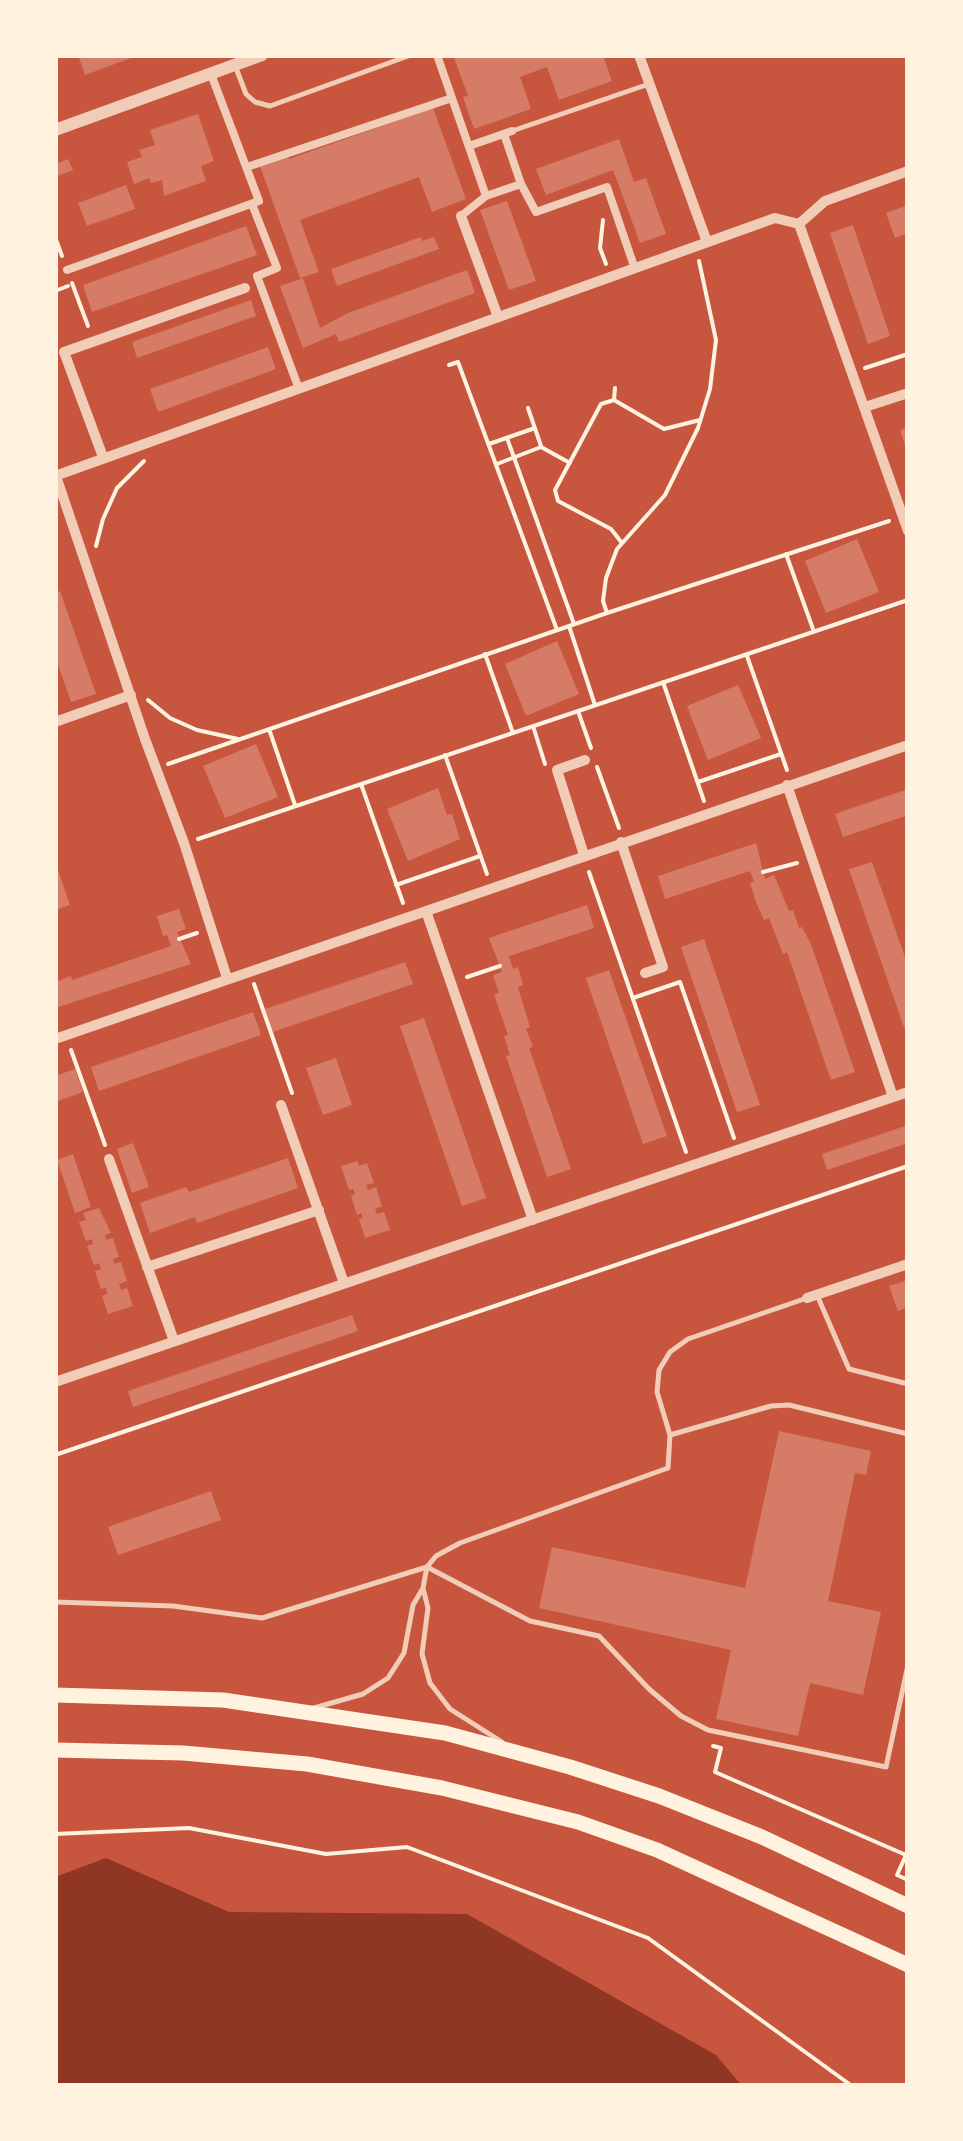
<!DOCTYPE html>
<html>
<head>
<meta charset="utf-8">
<style>
  body { margin:0 }
  #map { position:relative; width:963px; height:2141px; overflow:hidden; background:#c8553d; font-family:"Libre Baskerville",serif }
  canvas { display:block }
  .frame { position:absolute; inset:0; border:58px solid #fff3e0; pointer-events:none }
</style>
</head>
<body>
<div id="map">
<canvas width="963" height="2141"></canvas>
<div class="frame"></div>
</div>
<script>
const ctx = document.querySelector('canvas').getContext('2d');
ctx.lineJoin = 'round';
function fill(path, color) { ctx.fillStyle = color; ctx.fill(path, 'evenodd'); }
const toPath = rows => new Path2D(rows.map(r => 'M' + r).join(''));
function trace(path, color, width, dash) { ctx.strokeStyle = color; ctx.lineWidth = width; ctx.lineCap = dash ? 'butt' : 'round'; ctx.setLineDash(dash || []); ctx.stroke(path); }
fill(toPath([
  [106,1858,229,1912,467,1914,716,2055,742,2086,55,2086,55,1877]
]), '#8f3625');
fill(toPath([
  [78,55,139,55,85,75],
  [453,55,603,55,612,81,559,100,547,67,520,77,531,109,474,129,463,97,468,96],
  [433,108,466,199,432,212,419,177,300,220,319,272,300,278,260,166,288,156,289,159],
  [198,114,214,161,201,166,206,181,164,196,162,180,151,183,149,178,134,184,127,162,142,157,139,150,155,145,150,130],
  [619,139,634,182,646,178,666,234,640,243,613,170,546,195,536,169],
  [68,159,73,170,55,177,55,164],
  [126,185,135,209,87,226,78,203],
  [507,201,536,281,509,290,480,210],
  [908,205,908,233,895,238,886,213],
  [853,225,890,336,868,344,830,233],
  [246,226,257,255,92,312,83,285],
  [421,237,422,241,434,237,439,249,337,286,331,269],
  [467,270,475,293,339,342,336,334,303,348,280,286,303,278,320,328,348,313],
  [251,300,256,316,137,358,132,342],
  [268,347,276,369,158,412,150,389],
  [908,427,908,452,907,452,900,430],
  [857,539,879,592,826,613,805,561],
  [60,591,96,694,71,702,55,656,55,593],
  [557,641,579,694,526,716,505,664],
  [738,685,761,738,708,760,687,706],
  [256,744,278,797,225,818,203,766],
  [438,788,447,815,452,814,460,839,408,861,387,809],
  [908,789,908,815,843,837,835,814],
  [756,843,765,879,774,875,789,911,793,910,799,928,802,927,811,944,855,1072,831,1080,787,952,783,954,769,918,764,920,756,902,750,883,754,882,750,871,665,899,658,876],
  [55,861,70,905,55,910],
  [872,862,908,966,908,1039,849,869],
  [587,905,594,928,509,956,513,969,518,967,523,985,518,987,530,1027,526,1029,533,1047,529,1048,571,1169,547,1177,506,1056,510,1055,504,1036,508,1035,494,994,499,993,493,975,502,972,489,938],
  [179,909,186,929,177,932,191,964,55,1008,55,982,71,976,72,980,171,946,167,935,163,936,157,916],
  [704,939,760,1105,737,1112,681,947],
  [405,962,413,984,273,1032,265,1009],
  [609,970,667,1136,643,1144,586,978],
  [253,1012,261,1035,99,1091,91,1067],
  [424,1018,486,1198,462,1206,400,1026],
  [336,1058,352,1105,323,1115,306,1068],
  [75,1069,83,1092,55,1102,55,1076],
  [908,1125,908,1143,827,1170,822,1154],
  [133,1143,149,1187,132,1193,117,1149],
  [73,1154,91,1207,75,1213,57,1160],
  [288,1158,298,1188,197,1223,195,1217,150,1233,140,1203,186,1187,189,1192],
  [358,1161,359,1166,367,1163,374,1183,366,1185,368,1190,376,1187,382,1206,375,1209,377,1214,384,1212,390,1230,365,1238,359,1219,363,1218,361,1213,357,1215,351,1196,355,1194,353,1189,349,1190,341,1166],
  [99,1208,111,1233,105,1235,106,1240,113,1238,119,1257,113,1259,114,1264,121,1262,127,1281,119,1284,121,1290,127,1288,133,1306,108,1314,102,1296,107,1294,106,1288,101,1289,95,1271,101,1269,99,1263,94,1265,87,1246,93,1244,92,1239,86,1241,79,1222,86,1220,83,1213],
  [908,1280,908,1307,898,1311,889,1286],
  [352,1315,358,1331,133,1407,128,1391],
  [779,1431,871,1451,866,1475,855,1473,828,1601,881,1612,863,1695,810,1683,798,1736,716,1719,731,1650,539,1608,552,1547,745,1588],
  [211,1491,221,1520,118,1555,108,1527]
]), '#d67c66');
trace(toPath([
  [603,220,600,248,606,264],
  [55,237,62,256],
  [72,283,88,326],
  [55,291,68,286],
  [449,365,458,362,557,630],
  [865,368,908,354],
  [614,400,615,388],
  [528,408,541,446],
  [507,438,574,624],
  [489,444,535,428],
  [497,464,541,447,570,463],
  [622,543,611,529,558,501,555,490,601,404,614,400,664,429,700,420],
  [96,546,103,519,117,488,144,461],
  [786,554,813,629],
  [607,613,603,601,606,578,617,549,665,495,698,428,710,389,716,340,699,261],
  [569,626,595,705],
  [485,654,513,733],
  [747,656,787,770],
  [663,682,704,801],
  [148,700,170,718,197,730,238,739],
  [578,711,591,748],
  [533,726,545,764],
  [269,729,295,805],
  [445,755,487,874],
  [168,764,607,613,889,521],
  [597,767,619,828],
  [698,782,781,754],
  [361,784,403,903],
  [198,839,908,600],
  [589,872,686,1152],
  [763,872,797,863],
  [396,885,480,856],
  [179,939,197,933],
  [467,977,500,966],
  [254,984,292,1093],
  [633,998,680,982,734,1138],
  [71,1050,105,1145],
  [55,1455,908,1166],
  [713,1746,721,1748,715,1772,906,1855,897,1875,908,1880],
  [55,1834,189,1828,326,1854,407,1847,648,1938,852,2086]
]), '#fff3e0', 4);
trace(toPath([
  [236,68,246,94,255,102,270,106,411,55],
  [512,131,649,84],
  [817,1295,849,1369,908,1384],
  [670,1435,657,1392,659,1370,670,1352,688,1339,807,1298],
  [423,1588,428,1608,422,1654,430,1683,450,1709,502,1742],
  [55,1602,173,1606,262,1618,427,1567,530,1621,599,1636,649,1689,681,1716,708,1730,886,1767,908,1665],
  [314,1708,363,1694,388,1678,404,1653,413,1605,423,1588,427,1567,436,1556,460,1543,668,1468,670,1435,771,1406,789,1405,908,1434]
]), '#f1ccb7', 5);
trace(toPath([
  [437,55,486,196],
  [504,134,521,184,536,212,607,187,635,269],
  [469,146,512,131],
  [247,167,452,98],
  [252,204,277,268,257,276,299,389],
  [461,216,486,196,521,184],
  [67,270,259,201,211,74]
]), '#f1ccb7', 8);
trace(toPath([
  [639,55,707,242],
  [461,216,498,317],
  [799,224,908,531],
  [799,224,825,201,908,171],
  [865,407,908,393],
  [103,457,64,352,245,288],
  [55,476,775,218,799,224],
  [56,476,145,739,184,843,227,978],
  [55,722,131,695],
  [787,785,893,1097],
  [621,842,663,967,645,973],
  [584,855,557,770,585,760],
  [426,911,533,1220],
  [55,1039,908,745],
  [281,1105,344,1283],
  [109,1159,174,1341],
  [147,1267,319,1210],
  [807,1298,908,1264],
  [55,1382,908,1092]
]), '#f1ccb7', 10);
trace(toPath([
  [55,130,262,55]
]), '#f1ccb7', 12);
trace(toPath([
  [55,1695,223,1700,445,1733,570,1767,659,1796,762,1837,908,1906],
  [55,1750,183,1753,307,1764,442,1788,578,1822,657,1850,908,1965]
]), '#fff3e0', 15);
</script>
</body>
</html>
